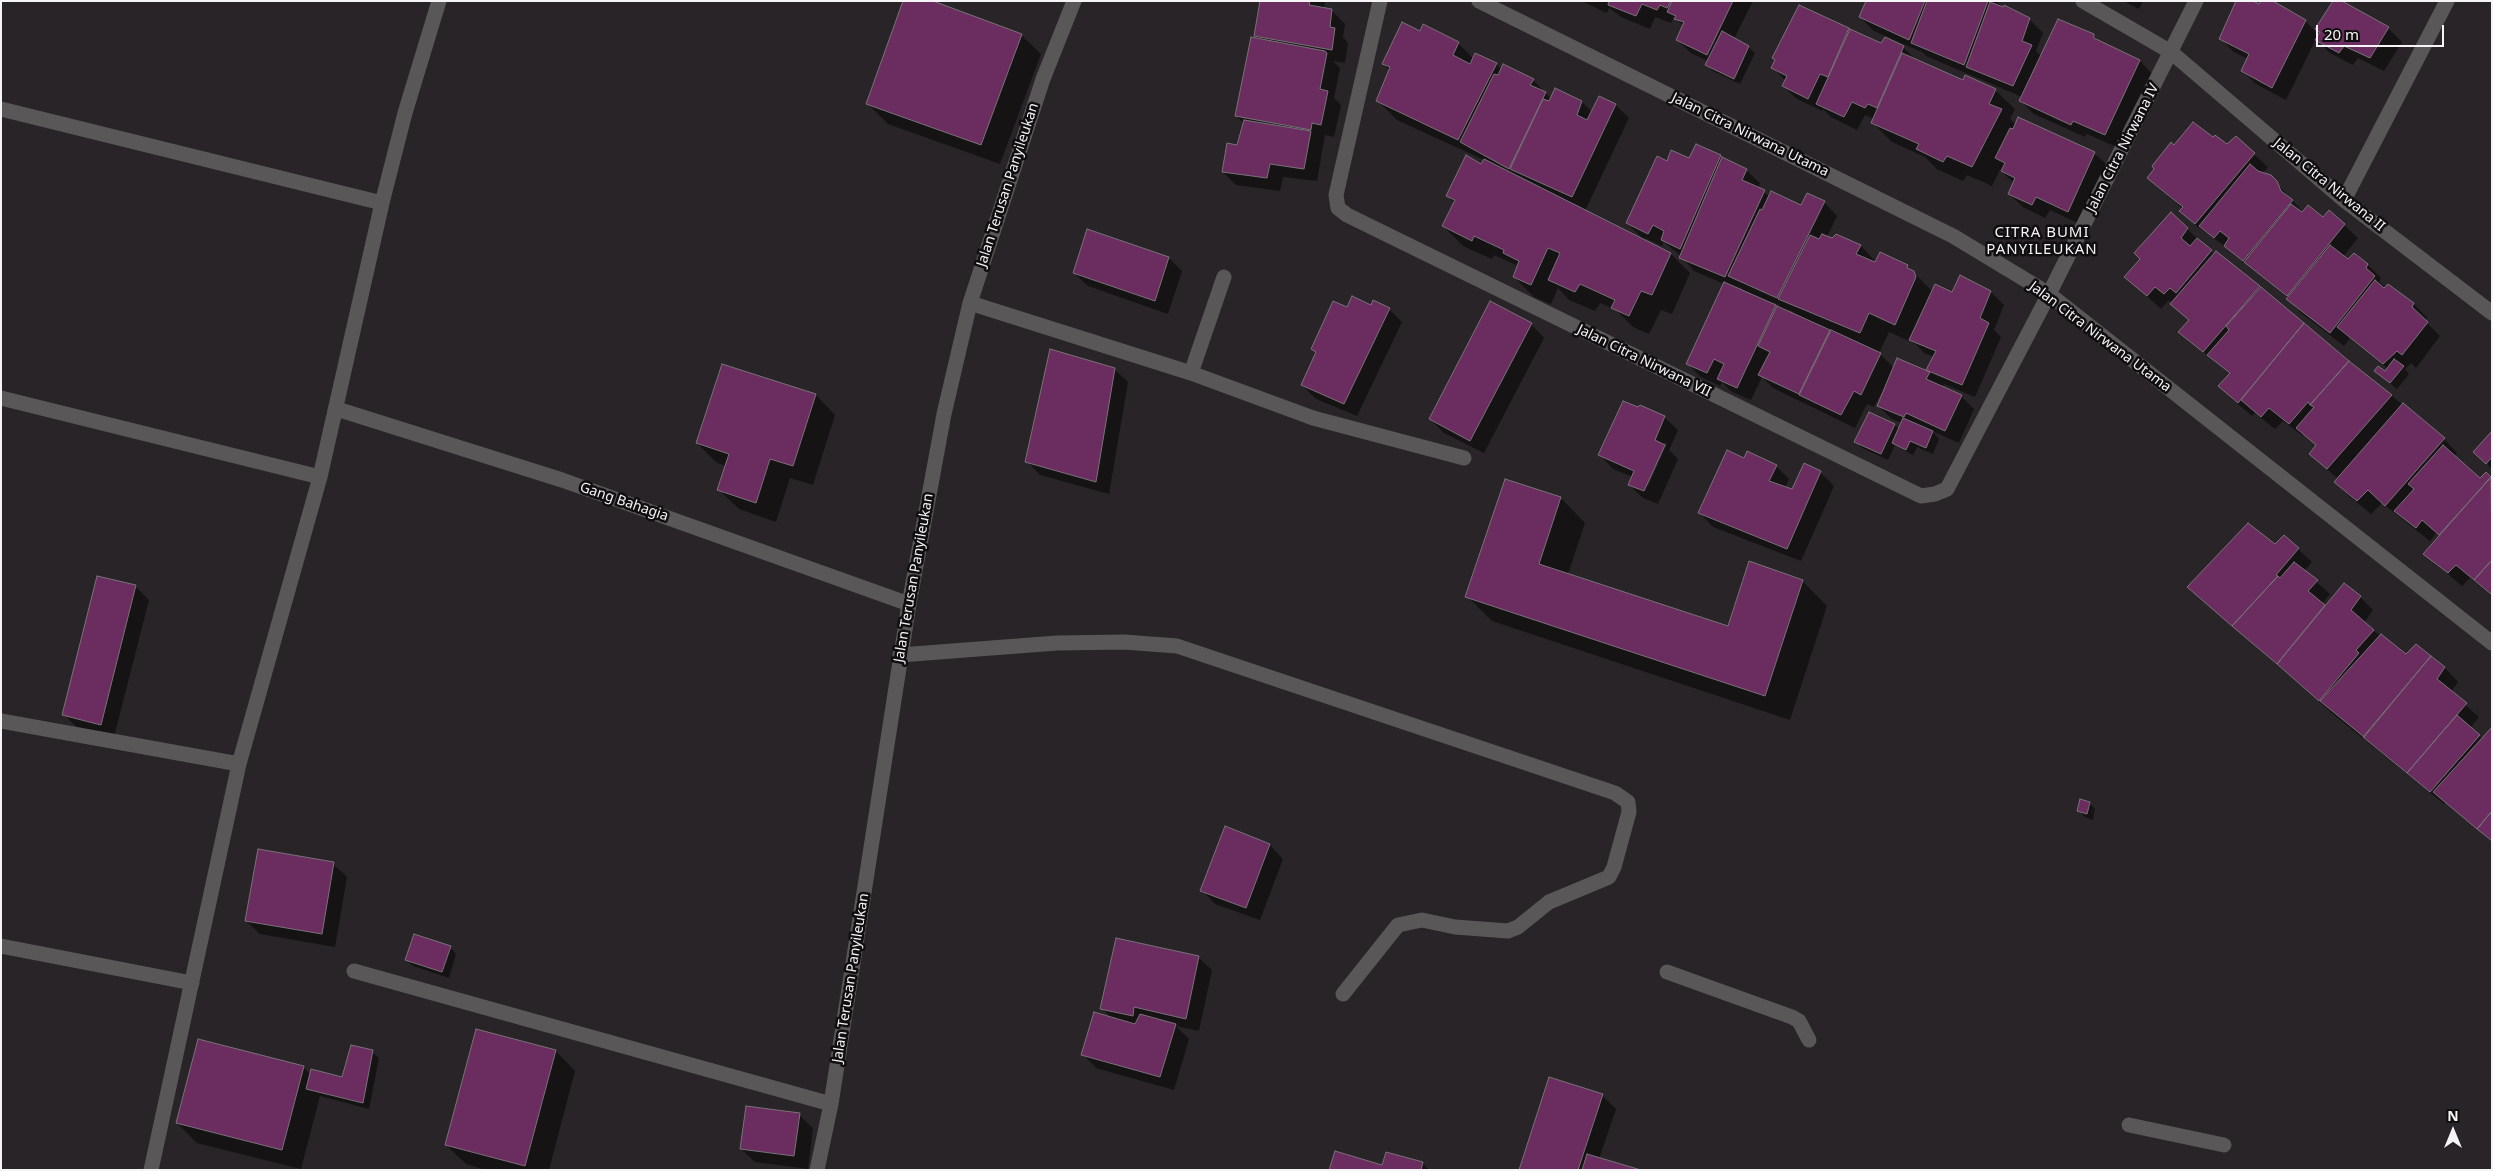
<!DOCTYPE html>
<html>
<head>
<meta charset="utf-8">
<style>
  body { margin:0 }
  #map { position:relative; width:2493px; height:1171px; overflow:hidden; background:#282427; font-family:"Noto Sans",sans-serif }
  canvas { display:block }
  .frame { position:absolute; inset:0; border:2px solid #f6f4f6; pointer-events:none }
  .north { position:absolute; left:2428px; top:1106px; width:50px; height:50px; -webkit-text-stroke:4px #100e0f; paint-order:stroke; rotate:0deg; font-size:14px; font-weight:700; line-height:20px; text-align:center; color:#f6f4f6 }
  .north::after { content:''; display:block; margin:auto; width:18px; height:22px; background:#f6f4f6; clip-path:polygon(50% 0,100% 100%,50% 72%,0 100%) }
  .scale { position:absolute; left:2316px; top:25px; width:128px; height:22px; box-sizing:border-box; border:2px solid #f6f4f6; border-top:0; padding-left:6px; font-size:15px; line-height:18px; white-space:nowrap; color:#f6f4f6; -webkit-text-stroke:4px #100e0f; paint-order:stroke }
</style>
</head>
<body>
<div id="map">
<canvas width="2493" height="1171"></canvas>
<div class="frame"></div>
<div class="north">N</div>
<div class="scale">20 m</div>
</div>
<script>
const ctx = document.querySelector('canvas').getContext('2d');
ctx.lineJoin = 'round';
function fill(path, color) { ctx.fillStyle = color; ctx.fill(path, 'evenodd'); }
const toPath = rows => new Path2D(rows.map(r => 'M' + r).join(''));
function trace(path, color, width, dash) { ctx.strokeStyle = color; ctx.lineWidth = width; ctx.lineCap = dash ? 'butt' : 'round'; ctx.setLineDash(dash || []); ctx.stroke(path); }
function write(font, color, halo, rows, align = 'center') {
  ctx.font = font + ' "Noto Sans",sans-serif'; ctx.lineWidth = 5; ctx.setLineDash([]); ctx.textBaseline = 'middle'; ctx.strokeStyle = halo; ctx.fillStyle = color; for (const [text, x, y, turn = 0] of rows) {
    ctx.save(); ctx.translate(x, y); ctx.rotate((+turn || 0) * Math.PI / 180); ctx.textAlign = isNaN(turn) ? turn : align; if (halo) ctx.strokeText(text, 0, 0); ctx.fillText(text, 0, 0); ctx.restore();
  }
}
fill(toPath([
  [1261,1,1325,1,1324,9,1331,10,1345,24,1343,37,1348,43,1345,63,1333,61,1340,68,1334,98,1341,105,1334,137,1325,135,1317,181,1283,177,1280,191,1236,185,1223,172,1238,147,1244,123,1236,116,1259,40,1255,36],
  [1581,1,1753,1,1734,39,1748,47,1755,53,1740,84,1713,71,1706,64,1708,61,1691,53,1677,40,1684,26,1674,17,1671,23,1655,17,1650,29,1623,18,1609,8,1607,13],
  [1867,1,1997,1,2003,9,2029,19,2043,33,2036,51,2041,56,2094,35,2101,43,2140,61,2153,75,2119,148,2087,134,2085,137,2034,114,2020,100,2022,97,1926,56,1922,52,1874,31,1860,17],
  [2123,1,2143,1,2139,9],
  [1800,6,1882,45,1903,47,1917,61,1964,82,1995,90,2015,109,2010,119,2016,125,2094,153,2108,166,2082,225,2050,210,2045,218,2023,207,2009,194,2014,183,2000,170,1992,186,1967,175,1963,181,1937,169,1925,157,1892,142,1872,122,1874,119,1865,115,1857,130,1831,117,1823,109,1822,111,1797,99,1783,86,1786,81,1773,68],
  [2305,21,2320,36,2321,33,2317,29,2388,28,2402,42,2384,71,2358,58,2353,65,2330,53,2316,39,2286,100,2256,84,2243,71,2248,59,2234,52,2221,39],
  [1421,32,1458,43,1474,59,1496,64,1502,70,1533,80,1551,99,1556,90,1582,102,1592,112,1616,105,1629,118,1585,211,1671,254,1690,273,1672,314,1661,310,1649,334,1633,327,1616,310,1600,303,1595,311,1569,300,1558,288,1551,304,1534,297,1514,277,1518,267,1516,265,1494,255,1492,259,1463,246,1443,226,1455,203,1448,196,1484,160,1397,120,1377,100,1390,71,1383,64],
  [1021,35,1041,54,1000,164,888,124,868,104],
  [2236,138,2268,167,2263,173,2270,176,2303,212,2344,225,2358,238,2343,257,2348,261,2354,255,2368,265,2381,278,2379,281,2386,288,2388,285,2414,304,2427,318,2425,321,2440,336,2416,368,2411,363,2405,369,2409,374,2397,389,2376,371,2385,372,2388,369,2350,338,2344,346,2301,313,2288,298,2230,250,2194,224,2181,211,2183,209,2149,178,2174,147,2213,139,2227,146],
  [1720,156,1746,170,1760,183,1758,188,1770,197,1801,206,1824,202,1837,216,1827,237,1833,240,1836,235,1861,246,1876,262,1907,266,1933,292,1952,294,1991,292,2004,305,1994,330,2001,337,1975,397,1944,384,1942,387,1961,396,1974,409,1959,443,1932,431,1939,439,1933,454,1917,447,1913,455,1895,445,1888,460,1862,448,1856,442,1895,425,1899,429,1902,423,1892,419,1878,406,1884,392,1882,392,1874,407,1867,404,1855,428,1773,388,1762,377,1751,400,1732,392,1722,382,1720,386,1701,377,1687,363,1725,284,1694,271,1681,256,1664,242,1662,246,1645,238,1644,240,1627,223,1667,162],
  [1740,287,1747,294,1739,290],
  [1772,302,1779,305,1778,308],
  [1791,310,1797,316,1789,312],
  [1889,332,1916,344,1924,353,1934,357,1927,372,1894,368,1879,353],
  [2171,214,2215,255,2216,253,2260,287,2444,439,2457,453,2454,457,2480,480,2486,474,2492,479,2492,596,2470,578,2462,586,2425,554,2440,536,2436,533,2430,541,2382,503,2371,514,2349,496,2336,482,2338,479,2311,454,2317,446,2305,434,2303,436,2283,421,2275,429,2255,413,2252,416,2233,400,2220,386,2230,374,2180,332,2190,321,2169,300,2161,309,2126,277,2141,259],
  [1088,231,1169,258,1182,271,1168,314,1088,286,1074,273],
  [1371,307,1389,309,1402,322,1357,416,1316,399,1302,385,1317,353,1313,349,1347,309],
  [1531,324,1544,338,1484,453,1444,433,1430,419],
  [1114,369,1128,382,1109,494,1040,475,1027,461],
  [816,395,835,415,813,485,790,478,776,522,739,509,719,490,727,466,717,463,697,443],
  [1664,417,1678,430,1669,450,1678,459,1658,504,1643,498,1629,485,1633,477,1613,469,1600,455],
  [1665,442,1667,444,1648,486,1646,484],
  [2492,433,2492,469,2475,452],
  [1745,459,1776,466,1789,479,1785,488,1792,491,1820,472,1834,486,1801,561,1713,527,1700,513],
  [1506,480,1561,498,1585,523,1568,574,1729,627,1802,581,1827,606,1790,720,1492,621,1467,596],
  [2284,536,2312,562,2304,571,2330,594,2322,604,2325,606,2360,597,2373,610,2364,623,2406,656,2417,646,2445,668,2458,682,2451,692,2479,717,2470,728,2483,739,2492,729,2492,842,2446,802,2444,804,2333,714,2189,587,2275,545],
  [98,577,136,587,149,600,114,737,77,728,64,714],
  [2089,803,2095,809,2093,820,2085,817,2078,810],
  [1226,828,1270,845,1283,859,1260,920,1215,904,1202,890],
  [333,864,347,877,335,947,260,934,246,921],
  [450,947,456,954,449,978,413,966,407,960],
  [1198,957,1212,970,1199,1031,1176,1026,1189,1039,1174,1090,1096,1068,1083,1054,1111,1018,1102,1008],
  [477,1030,556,1051,575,1071,549,1170,486,1170,466,1164,446,1145],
  [372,1052,379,1058,369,1109,320,1096,301,1169,197,1143,177,1123,303,1067,311,1075,343,1078],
  [1602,1095,1616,1109,1599,1159,1636,1170,1520,1170],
  [799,1115,813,1128,808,1169,755,1162,741,1149],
  [1422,1163,1429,1170,1330,1170,1383,1166]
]), '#0007');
const building = toPath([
  [903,1,933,1,1022,34,981,145,866,104,903,1],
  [1260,1,1310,1,1309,5,1332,9,1330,27,1335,28,1332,50,1254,36,1260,1],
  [1609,1,1671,1,1667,8,1660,5,1657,10,1642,4,1636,16,1608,5,1609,1],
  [1672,1,1733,1,1707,55,1676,40,1684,22,1674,19,1676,16,1667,12,1672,1],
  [1866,1,1925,1,1909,40,1859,17,1866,1],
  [1927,1,1988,1,1964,65,1911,43,1927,1],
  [2236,1,2253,1,2259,4,2261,1,2273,1,2306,20,2272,88,2241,71,2249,54,2219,39,2236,1],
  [2333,1,2342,1,2389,27,2370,58,2344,46,2339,53,2315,40,2320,32,2315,29,2333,1],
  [1990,2,2003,7,2004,5,2030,18,2022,41,2032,45,2013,86,1966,67,1990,2],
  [1799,5,1849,28,1828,77,1820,74,1808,99,1782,86,1787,76,1771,68,1775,60,1772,58,1799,5],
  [2058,19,2094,34,2094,38,2140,60,2105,135,2073,121,2071,125,2019,101,2058,19],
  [1402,22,1420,31,1423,24,1459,42,1453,55,1470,64,1475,53,1497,63,1458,140,1376,101,1390,67,1382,64,1402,22],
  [1850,29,1881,43,1885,37,1904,46,1877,108,1868,104,1865,108,1852,102,1844,117,1816,104,1850,29],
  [1722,31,1749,46,1734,79,1705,65,1722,31],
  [1251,37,1325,51,1327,53,1320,89,1328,91,1321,125,1312,123,1311,130,1235,116,1251,37],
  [1902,53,1963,80,1965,75,1996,89,1989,104,2002,109,1972,167,1947,156,1943,162,1916,149,1919,144,1871,123,1902,53],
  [1503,64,1534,79,1530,85,1546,92,1509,169,1460,142,1494,74,1498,75,1503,64],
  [1555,88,1582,101,1577,115,1587,120,1599,96,1616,104,1572,197,1510,169,1543,99,1549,101,1555,88],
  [2018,117,2095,152,2068,212,2036,197,2032,205,2008,194,2015,178,2001,171,2005,163,1995,158,2010,128,2013,129,2018,117],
  [1244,120,1311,131,1304,169,1270,164,1267,178,1222,172,1227,143,1237,145,1244,120],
  [2193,122,2213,137,2215,135,2227,144,2236,136,2255,153,2195,224,2179,211,2183,207,2147,178,2154,169,2152,166,2171,142,2174,145,2193,122],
  [1696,144,1721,155,1680,249,1661,240,1664,231,1653,225,1648,234,1626,223,1657,156,1667,161,1671,150,1689,158,1696,144],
  [1466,155,1481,164,1484,159,1671,253,1652,295,1641,291,1629,316,1611,308,1615,300,1580,284,1575,292,1548,280,1560,253,1548,248,1531,285,1513,277,1519,261,1503,253,1504,250,1474,236,1472,241,1442,226,1455,200,1446,196,1466,155],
  [1722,157,1747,169,1742,180,1765,190,1725,277,1679,258,1722,157],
  [2250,164,2258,171,2271,175,2277,181,2281,191,2293,200,2243,261,2224,246,2229,238,2220,231,2214,238,2199,226,2250,164],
  [1771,191,1801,205,1807,193,1825,201,1777,298,1728,276,1760,209,1762,210,1771,191],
  [2291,204,2302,212,2308,205,2323,217,2329,210,2345,224,2287,296,2244,262,2291,204],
  [2171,212,2188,228,2181,238,2190,246,2197,238,2212,250,2176,293,2170,288,2164,294,2155,287,2147,296,2124,277,2140,259,2134,253,2171,212],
  [1087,229,1169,257,1155,301,1073,273,1087,229],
  [1822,234,1832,238,1836,234,1861,245,1856,254,1875,262,1880,252,1908,265,1907,268,1914,271,1916,277,1895,325,1869,313,1860,333,1778,299,1810,235,1819,239,1822,234],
  [2330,245,2348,259,2354,253,2368,264,2366,268,2375,276,2330,333,2286,299,2330,245],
  [2216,251,2260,286,2203,352,2178,332,2189,320,2170,304,2216,251],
  [1960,275,1991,291,1980,318,1989,323,1962,385,1926,370,1936,351,1909,340,1935,284,1952,292,1960,275],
  [2375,280,2384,288,2388,284,2414,303,2412,307,2428,322,2402,355,2397,351,2383,364,2337,327,2375,280],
  [1724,282,1776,305,1737,388,1717,379,1724,364,1714,359,1707,373,1686,364,1724,282],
  [2261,287,2304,323,2238,403,2218,386,2230,373,2207,355,2229,330,2226,326,2261,287],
  [1352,296,1371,305,1373,300,1390,308,1344,404,1301,385,1316,352,1311,349,1333,301,1347,307,1352,296],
  [1490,301,1532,323,1470,441,1429,419,1490,301],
  [1777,306,1830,330,1799,394,1758,375,1770,352,1758,346,1777,306],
  [2304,323,2349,361,2310,405,2308,402,2289,424,2269,408,2261,417,2241,400,2304,323],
  [1831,330,1881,353,1861,395,1854,391,1841,415,1799,395,1831,330],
  [1050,349,1115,368,1096,482,1025,462,1050,349],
  [1897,358,1930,372,1926,379,1962,395,1945,431,1906,413,1904,417,1877,406,1897,358],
  [2394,359,2404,366,2390,383,2374,371,2378,366,2385,371,2394,359],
  [2349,361,2392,395,2327,469,2309,454,2316,445,2296,428,2314,407,2310,405,2349,361],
  [722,364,816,394,793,466,770,459,756,503,717,490,729,454,696,443,722,364],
  [1623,401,1638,407,1640,405,1665,416,1655,440,1665,445,1644,491,1628,485,1634,471,1598,455,1623,401],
  [2403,403,2445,438,2385,506,2368,490,2357,501,2334,482,2403,403],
  [1869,412,1895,424,1881,454,1854,442,1869,412],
  [1903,418,1933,431,1926,448,1910,441,1906,450,1892,443,1903,418],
  [2492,431,2492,457,2486,464,2473,452,2492,431],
  [2443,445,2480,478,2486,472,2491,477,2439,535,2422,520,2416,528,2394,511,2414,489,2408,484,2443,445],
  [1727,450,1744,458,1747,451,1777,465,1769,481,1792,489,1804,463,1821,471,1787,549,1698,513,1727,450],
  [2491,477,2492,560,2474,580,2456,565,2448,573,2423,554,2491,477],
  [1505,479,1561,497,1539,564,1728,626,1749,561,1803,580,1765,696,1465,597,1505,479],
  [2248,523,2275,544,2284,535,2299,548,2276,575,2278,576,2232,626,2187,587,2248,523],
  [2492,560,2492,595,2474,580,2492,560],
  [2294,562,2318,580,2308,591,2325,605,2277,664,2232,626,2278,576,2280,578,2294,562],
  [97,576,136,585,101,725,62,715,97,576],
  [2344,583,2361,596,2351,610,2374,630,2356,650,2359,653,2319,701,2277,664,2344,583],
  [2381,634,2406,654,2416,644,2431,656,2364,737,2320,701,2381,634],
  [2431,656,2445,667,2437,679,2467,703,2407,773,2363,737,2431,656],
  [2457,715,2480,735,2430,792,2407,773,2457,715],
  [2492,727,2492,811,2477,829,2433,792,2492,727],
  [2080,799,2090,802,2087,814,2077,811,2080,799],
  [2492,811,2492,841,2477,829,2492,811],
  [1225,826,1270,844,1246,908,1200,891,1225,826],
  [258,849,334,862,322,934,245,921,258,849],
  [414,934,451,946,442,972,405,960,414,934],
  [1116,938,1199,956,1186,1019,1134,1007,1133,1016,1100,1009,1116,938],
  [1094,1012,1135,1024,1140,1014,1176,1024,1160,1077,1081,1055,1094,1012],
  [476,1029,556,1050,525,1166,445,1145,476,1029],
  [198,1039,304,1066,282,1150,176,1123,198,1039],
  [351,1045,373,1050,363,1103,306,1089,311,1069,342,1077,351,1045],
  [1549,1077,1603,1094,1578,1170,1519,1170,1549,1077],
  [746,1106,800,1113,794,1156,740,1149,746,1106],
  [1335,1151,1382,1165,1386,1152,1423,1162,1421,1170,1329,1170,1335,1151],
  [1587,1154,1641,1170,1582,1170,1587,1154]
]);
fill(building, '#6b2d60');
trace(building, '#787377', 1);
trace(toPath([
  [900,655,1057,643,1124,642,1177,646,1615,793,1628,802,1629,812,1614,867,1609,877,1549,902,1518,927,1508,931,1455,927,1422,920,1398,925,1343,994],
  [1667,972,1792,1017,1799,1021,1809,1040],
  [2129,1125,2224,1145]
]), '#5a5759', 15);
trace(toPath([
  [1380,1,1336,195,1338,208,1347,215,1921,496,1935,494,1947,489,2049,294,2196,1],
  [1479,1,1953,236,2049,294,2492,643],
  [2083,1,2171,52,2344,200,2492,313],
  [1,109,382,203],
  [2344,200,2447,1],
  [970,303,1191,373,1313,418,1464,458],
  [1191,373,1224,277],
  [1,398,320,477],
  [337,409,562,480,909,604],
  [1,721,239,764],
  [1,946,192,983],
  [354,971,831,1104],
  [151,1170,239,764,320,477,382,203,405,113,439,1],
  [817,1170,831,1104,909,604,944,414,970,303,1043,79,1074,1]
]), '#5a5759', 15);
write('14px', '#f6f4f6', '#100e0f', [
  ["Jalan Citra Nirwana Utama",1750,135,26],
  ["Jalan Citra Nirwana IV",2123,148,-63],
  ["Jalan Terusan Panyileukan",1008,185,-72],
  ["Jalan Citra Nirwana II",2329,185,39],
  ["Jalan Citra Nirwana Utama",2100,337,37],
  ["Jalan Citra Nirwana VII",1644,361,26],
  ["Gang Bahagia",624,502,19],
  ["Jalan Terusan Panyileukan",914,578,-80],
  ["Jalan Terusan Panyileukan",851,978,-81]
]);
ctx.letterSpacing = '1px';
write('15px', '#f6f4f6', '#100e0f', [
  ["CITRA BUMI",2042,233],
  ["PANYILEUKAN",2042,250]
]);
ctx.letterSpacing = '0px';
</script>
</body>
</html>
